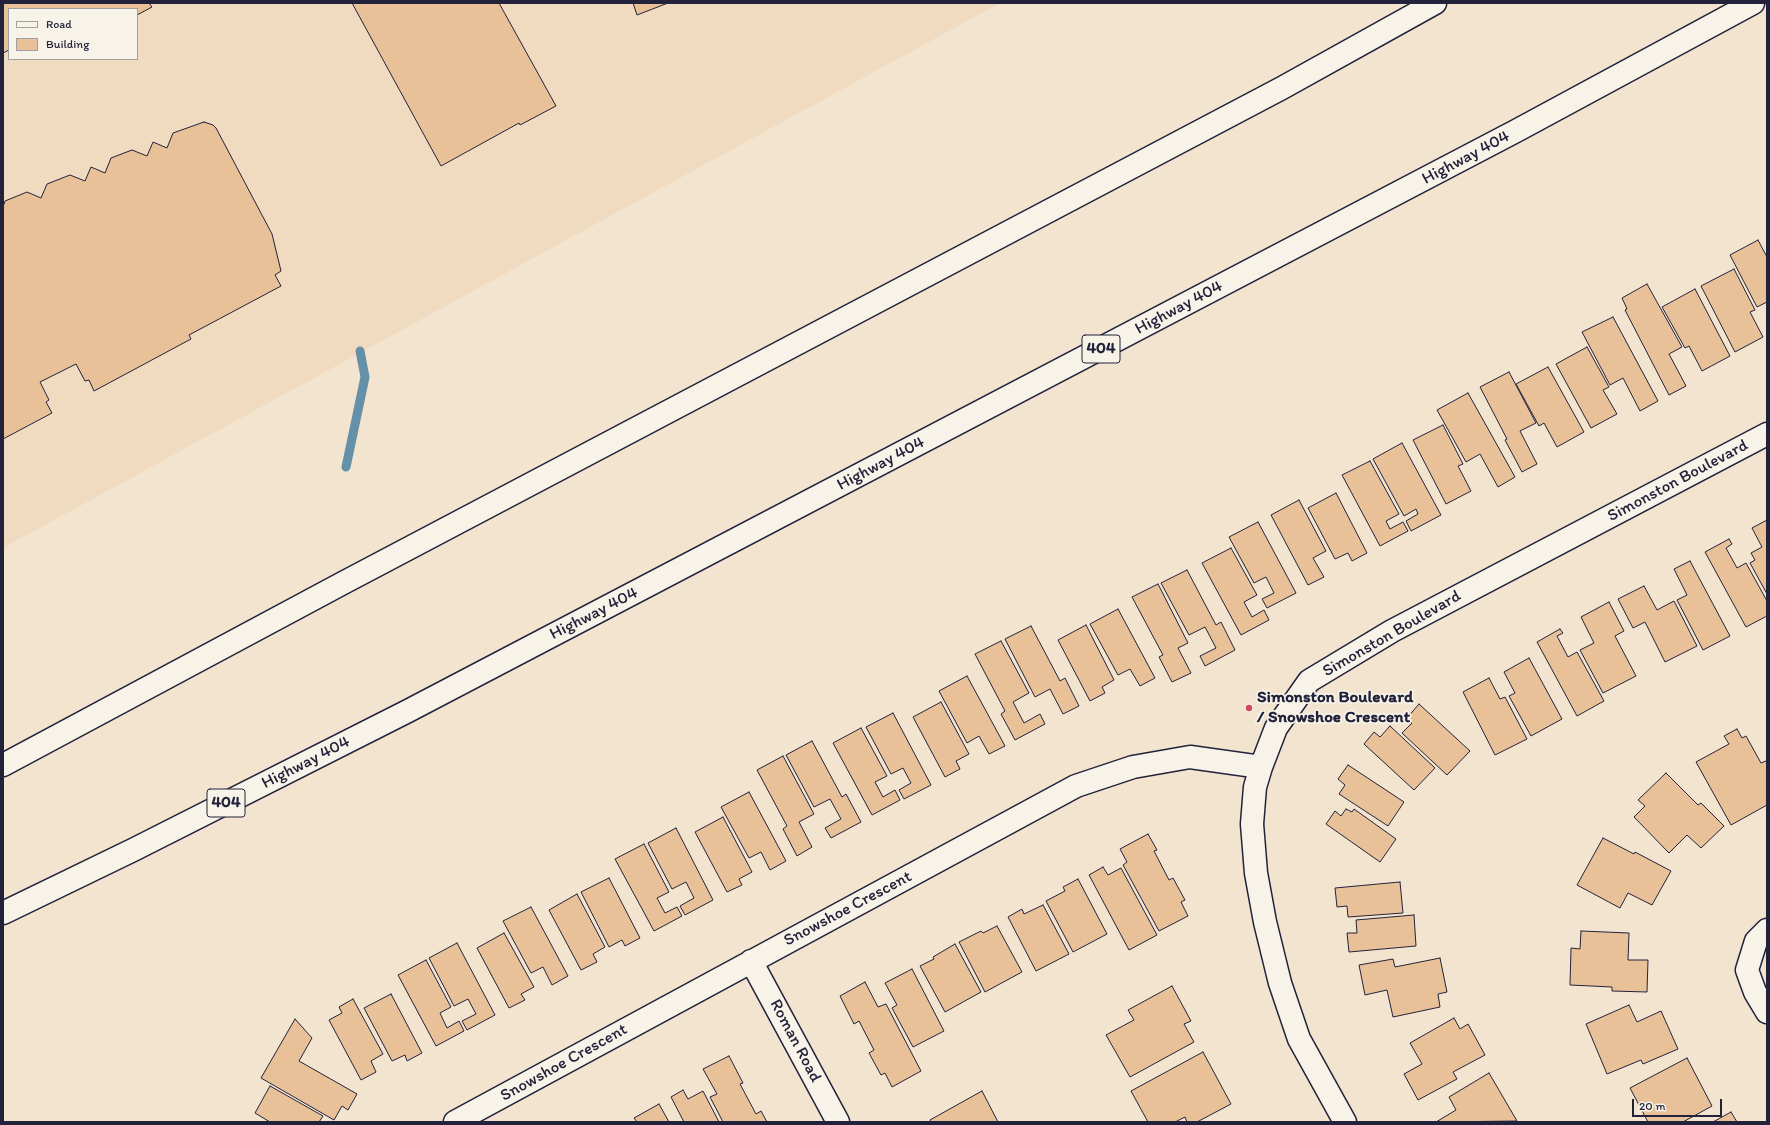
<!DOCTYPE html>
<html>
<head>
<meta charset="utf-8">
<style>
  body { margin:0 }
  #map { position:relative; width:1770px; height:1125px; overflow:hidden; background:#f3e4d0; font-family:Itim,sans-serif }
  canvas { display:block }
  .frame { position:absolute; inset:0; border:4px solid #22223b; pointer-events:none }
  .legend { position:absolute; left:8px; top:8px; width:130px; height:52px; box-sizing:border-box; background:#f7f3e8; border:1px solid #a29fa3; margin:0; padding:5px 7px; list-style:none; font-size:12px; color:#22223b }
  .legend li { display:flex; align-items:center; gap:8px; height:20px }
  .legend b { width:20px; border:1px solid #a29fa3 }
  .scale { position:absolute; left:1632px; top:1099px; width:90px; height:18px; box-sizing:border-box; border:2px solid #22223b; border-top:0; padding-left:5px; font-size:12px; line-height:14px; white-space:nowrap; color:#22223b; -webkit-text-stroke:3px #f7f3e8; paint-order:stroke }
</style>
</head>
<body>
<div id="map">
<canvas width="1770" height="1125"></canvas>
<div class="frame"></div>
<ul class="legend">
<li><b style="height:5px;background:#f7f3e8"></b>Road</li>
<li><b style="height:11px;background:#e9c199"></b>Building</li>
</ul>
<div class="scale">20 m</div>
</div>
<script>
const ctx = document.querySelector('canvas').getContext('2d');
ctx.lineJoin = 'round';
function fill(path, color) { ctx.fillStyle = color; ctx.fill(path, 'evenodd'); }
const toPath = rows => new Path2D(rows.map(r => 'M' + r).join(''));
function trace(path, color, width, dash) { ctx.strokeStyle = color; ctx.lineWidth = width; ctx.lineCap = dash ? 'butt' : 'round'; ctx.setLineDash(dash || []); ctx.stroke(path); }
function write(font, color, halo, rows, align = 'center') {
  ctx.font = font + ' Itim,sans-serif'; ctx.lineWidth = 3.5; ctx.setLineDash([]); ctx.textBaseline = 'middle'; ctx.strokeStyle = halo; ctx.fillStyle = color; for (const [text, x, y, turn = 0] of rows) {
    ctx.save(); ctx.translate(x, y); ctx.rotate((+turn || 0) * Math.PI / 180); ctx.textAlign = isNaN(turn) ? turn : align; if (halo) ctx.strokeText(text, 0, 0); ctx.fillText(text, 0, 0); ctx.restore();
  }
}
fill(toPath([
  [3,3,1000,3,3,548],
  [9,9,137,9,137,59,9,59]
]), '#f0dac0');
trace(toPath([
  [346,467,365,377,360,351]
]), '#6490a8', 9);
const building = toPath([
  [3,3,149,3,152,7,137,15,137,9,9,9,9,50,3,53,3,3],
  [352,3,499,3,556,106,520,125,519,123,441,166,352,3],
  [633,3,668,3,637,15,633,3],
  [204,122,213,125,216,128,272,234,281,271,275,275,281,286,189,335,191,339,94,391,89,380,85,381,76,364,40,382,49,400,46,402,52,413,3,439,3,207,5,201,27,192,41,198,47,184,70,175,85,181,91,167,105,173,111,158,132,150,147,156,153,142,167,148,173,133,204,122],
  [1758,240,1767,257,1767,302,1757,307,1730,255,1758,240],
  [1734,269,1755,310,1750,312,1763,337,1735,352,1701,286,1734,269],
  [1647,284,1682,347,1669,354,1686,386,1669,395,1625,310,1627,309,1622,298,1647,284],
  [1695,289,1730,356,1702,371,1689,346,1685,348,1662,307,1695,289],
  [1613,317,1658,401,1640,411,1623,378,1610,385,1582,332,1613,317],
  [1587,347,1609,387,1603,390,1617,414,1591,428,1556,364,1587,347],
  [1548,367,1584,432,1557,447,1544,423,1539,426,1516,384,1548,367],
  [1509,372,1536,423,1520,431,1537,464,1522,472,1505,440,1507,439,1480,387,1509,372],
  [1468,393,1515,477,1498,487,1480,454,1466,462,1437,410,1468,393],
  [1443,425,1463,464,1458,466,1471,491,1446,504,1413,440,1443,425],
  [1402,443,1441,515,1411,531,1406,521,1418,514,1416,509,1404,516,1373,459,1402,443],
  [1370,461,1399,514,1386,521,1390,529,1403,522,1408,531,1380,546,1342,475,1370,461],
  [1336,493,1367,553,1352,561,1348,553,1335,559,1308,508,1336,493],
  [1299,500,1326,551,1313,558,1324,577,1308,585,1271,515,1299,500],
  [1767,520,1767,594,1750,563,1755,560,1751,553,1762,547,1752,528,1767,520],
  [1258,522,1296,593,1267,608,1262,599,1274,593,1266,577,1254,583,1229,537,1258,522],
  [1729,539,1732,544,1726,548,1737,568,1746,563,1767,601,1767,616,1746,627,1705,552,1729,539],
  [1231,548,1257,595,1244,602,1252,617,1264,610,1269,620,1241,635,1202,563,1231,548],
  [1690,561,1730,636,1703,650,1677,600,1687,595,1674,569,1690,561],
  [1187,570,1216,625,1221,622,1235,650,1205,666,1200,656,1216,648,1205,627,1189,635,1161,583,1187,570],
  [1158,584,1188,643,1178,648,1191,673,1172,682,1159,657,1163,655,1132,597,1158,584],
  [1644,586,1657,610,1674,601,1697,646,1665,662,1645,622,1633,628,1618,599,1644,586],
  [1609,602,1624,631,1615,636,1636,676,1603,693,1580,650,1594,643,1581,617,1609,602],
  [1118,609,1155,678,1140,686,1130,669,1118,675,1090,624,1118,609],
  [1086,625,1114,680,1102,687,1105,693,1090,701,1058,640,1086,625],
  [1031,626,1060,681,1065,678,1079,706,1063,714,1050,689,1035,697,1005,639,1031,626],
  [1560,629,1563,633,1557,636,1568,657,1577,652,1604,701,1577,716,1537,642,1560,629],
  [1001,641,1029,693,1013,702,1024,723,1040,714,1045,724,1015,740,1001,714,1005,711,975,654,1001,641],
  [1529,658,1562,719,1531,736,1509,696,1515,693,1504,672,1529,658],
  [967,676,1005,746,989,754,979,736,967,743,939,691,967,676],
  [1489,678,1500,699,1505,697,1527,739,1495,755,1463,692,1489,678],
  [941,702,969,754,956,761,960,769,945,777,913,717,941,702],
  [1419,704,1470,751,1447,775,1402,733,1412,723,1407,718,1419,704],
  [893,713,931,785,904,799,899,790,911,783,903,768,891,774,866,727,893,713],
  [1390,726,1435,768,1414,790,1364,744,1374,732,1380,737,1390,726],
  [861,728,887,776,875,782,883,797,895,790,900,800,872,815,833,743,861,728],
  [1737,729,1742,738,1746,736,1761,763,1766,761,1767,763,1767,805,1731,825,1696,762,1729,744,1724,736,1737,729],
  [812,741,842,797,846,794,861,822,831,838,825,828,841,819,830,799,814,807,786,755,812,741],
  [783,756,814,814,799,822,812,847,797,856,783,829,787,826,757,770,783,756],
  [1348,765,1404,802,1388,826,1339,794,1345,785,1338,779,1348,765],
  [1666,773,1698,805,1701,803,1724,826,1701,848,1687,835,1669,853,1634,817,1645,806,1638,800,1666,773],
  [749,792,786,861,770,870,761,852,749,858,721,807,749,792],
  [1346,809,1352,812,1354,809,1396,839,1380,862,1326,824,1335,811,1341,816,1346,809],
  [723,817,752,872,739,879,742,885,727,892,695,832,723,817],
  [676,828,713,900,685,915,680,906,694,898,686,882,672,889,648,843,676,828],
  [1148,834,1157,850,1154,851,1169,880,1173,878,1185,900,1181,902,1188,916,1159,931,1123,865,1127,862,1120,849,1148,834],
  [1603,838,1634,854,1635,852,1671,871,1652,905,1628,893,1620,908,1577,885,1603,838],
  [644,844,669,892,657,898,665,913,677,907,682,916,654,931,615,859,644,844],
  [1103,867,1108,875,1121,868,1157,935,1129,950,1089,875,1103,867],
  [609,878,640,938,625,946,622,940,609,947,581,892,609,878],
  [1078,879,1107,934,1073,952,1046,901,1065,891,1063,887,1078,879],
  [1400,882,1403,913,1348,917,1347,906,1337,907,1335,888,1400,882],
  [577,894,605,947,593,954,597,962,581,970,549,910,577,894],
  [1043,905,1069,954,1036,971,1008,917,1022,909,1024,914,1043,905],
  [531,907,568,976,552,985,543,967,531,973,503,921,531,907],
  [1414,915,1416,946,1349,952,1347,933,1357,933,1356,920,1414,915],
  [997,926,1022,972,985,992,959,942,981,931,983,933,997,926],
  [1581,931,1629,933,1628,960,1648,960,1647,992,1612,991,1612,987,1570,985,1571,948,1580,949,1581,931],
  [504,933,534,987,521,994,525,1000,509,1008,477,948,504,933],
  [457,943,495,1015,467,1030,462,1021,476,1014,468,999,454,1006,429,958,457,943],
  [955,944,981,992,945,1012,920,966,934,959,933,957,955,944],
  [1440,958,1447,992,1438,994,1440,1007,1393,1017,1387,990,1365,995,1359,965,1393,959,1395,967,1440,958],
  [426,960,451,1007,440,1013,447,1028,459,1021,464,1031,436,1046,398,975,426,960],
  [912,969,944,1031,913,1047,892,1008,897,1005,885,983,912,969],
  [865,982,878,1007,886,1004,921,1071,892,1087,885,1073,881,1075,869,1053,874,1050,859,1021,854,1024,840,996,865,982],
  [1172,986,1191,1021,1184,1024,1194,1042,1130,1077,1106,1035,1134,1020,1128,1010,1172,986],
  [391,994,422,1053,407,1061,405,1055,392,1061,364,1008,391,994],
  [353,999,383,1054,371,1061,376,1072,361,1080,329,1020,342,1013,339,1007,353,999],
  [1629,1005,1637,1022,1661,1011,1678,1049,1643,1064,1641,1060,1607,1074,1586,1024,1629,1005],
  [1454,1018,1460,1029,1468,1024,1485,1055,1453,1072,1457,1079,1418,1100,1404,1074,1422,1064,1410,1043,1454,1018],
  [295,1019,312,1038,299,1061,357,1094,348,1110,342,1106,334,1120,261,1078,295,1019],
  [1203,1052,1231,1104,1197,1122,1187,1122,1185,1117,1175,1122,1148,1122,1131,1091,1203,1052],
  [729,1056,743,1083,740,1084,756,1114,761,1111,767,1122,723,1122,710,1097,717,1094,703,1069,729,1056],
  [1687,1058,1712,1106,1683,1122,1648,1122,1630,1088,1687,1058],
  [1489,1073,1517,1121,1436,1122,1456,1110,1449,1097,1489,1073],
  [270,1086,323,1116,319,1122,270,1122,255,1113,270,1086],
  [683,1090,688,1099,703,1091,719,1122,684,1122,671,1097,683,1090],
  [982,1091,998,1122,931,1122,930,1120,982,1091],
  [659,1104,669,1122,637,1122,634,1118,659,1104],
  [1731,1112,1737,1122,1713,1122,1731,1112]
]);
fill(building, '#e9c199');
trace(building, '#22223b', 1);
const minor = toPath([
  [1767,930,1756,941,1747,970,1755,992,1767,1012],
  [751,961,838,1122],
  [455,1122,1076,786,1133,767,1190,757,1261,767],
  [1345,1122,1299,1039,1280,983,1265,922,1256,873,1252,824,1255,787,1261,767,1276,728,1309,681,1392,631,1767,434]
]);
const highway = toPath([
  [3,765,343,583,1282,88,1435,3],
  [3,913,133,850,408,711,1516,131,1753,3]
]);
trace(minor, '#22223b', 25);
trace(highway, '#22223b', 25);
trace(minor, '#f7f3e8', 22);
trace(highway, '#f7f3e8', 22);
for (const [x, y, r, color] of [
  [1249,708,4,"#d1495b"]
]) { const dot = new Path2D(); dot.arc(x, y, r, 0, 2 * Math.PI); ctx.fillStyle = color; ctx.fill(dot); trace(dot, '#f7f3e8', 1.5); }
for (const [x, y, w] of [
  [1101,349,38],
  [226,803,38]
]) { const box = new Path2D(); box.roundRect(x - w / 2, y - 14, w, 28, 3); ctx.fillStyle = '#f7f3e8'; ctx.fill(box); trace(box, '#22223b', 1); }
write('bold 16px', '#22223b', null, [
  ["404",1101,349],
  ["404",226,803]
]);
write('17px', '#22223b', '#f7f3e8', [
  ["Highway 404",1466,158,-28],
  ["Highway 404",1179,308,-28],
  ["Highway 404",881,464,-28],
  ["Simonston Boulevard",1678,481,-28],
  ["Highway 404",594,614,-27],
  ["Simonston Boulevard",1392,634,-30],
  ["Highway 404",306,763,-27],
  ["Snowshoe Crescent",848,909,-28],
  ["Roman Road",795,1041,62],
  ["Snowshoe Crescent",564,1063,-29]
]);
write('bold 17px', '#22223b', '#f7f3e8', [
  ["Simonston Boulevard",1257,698],
  ["/ Snowshoe Crescent",1257,718]
], 'left');
</script>
</body>
</html>
